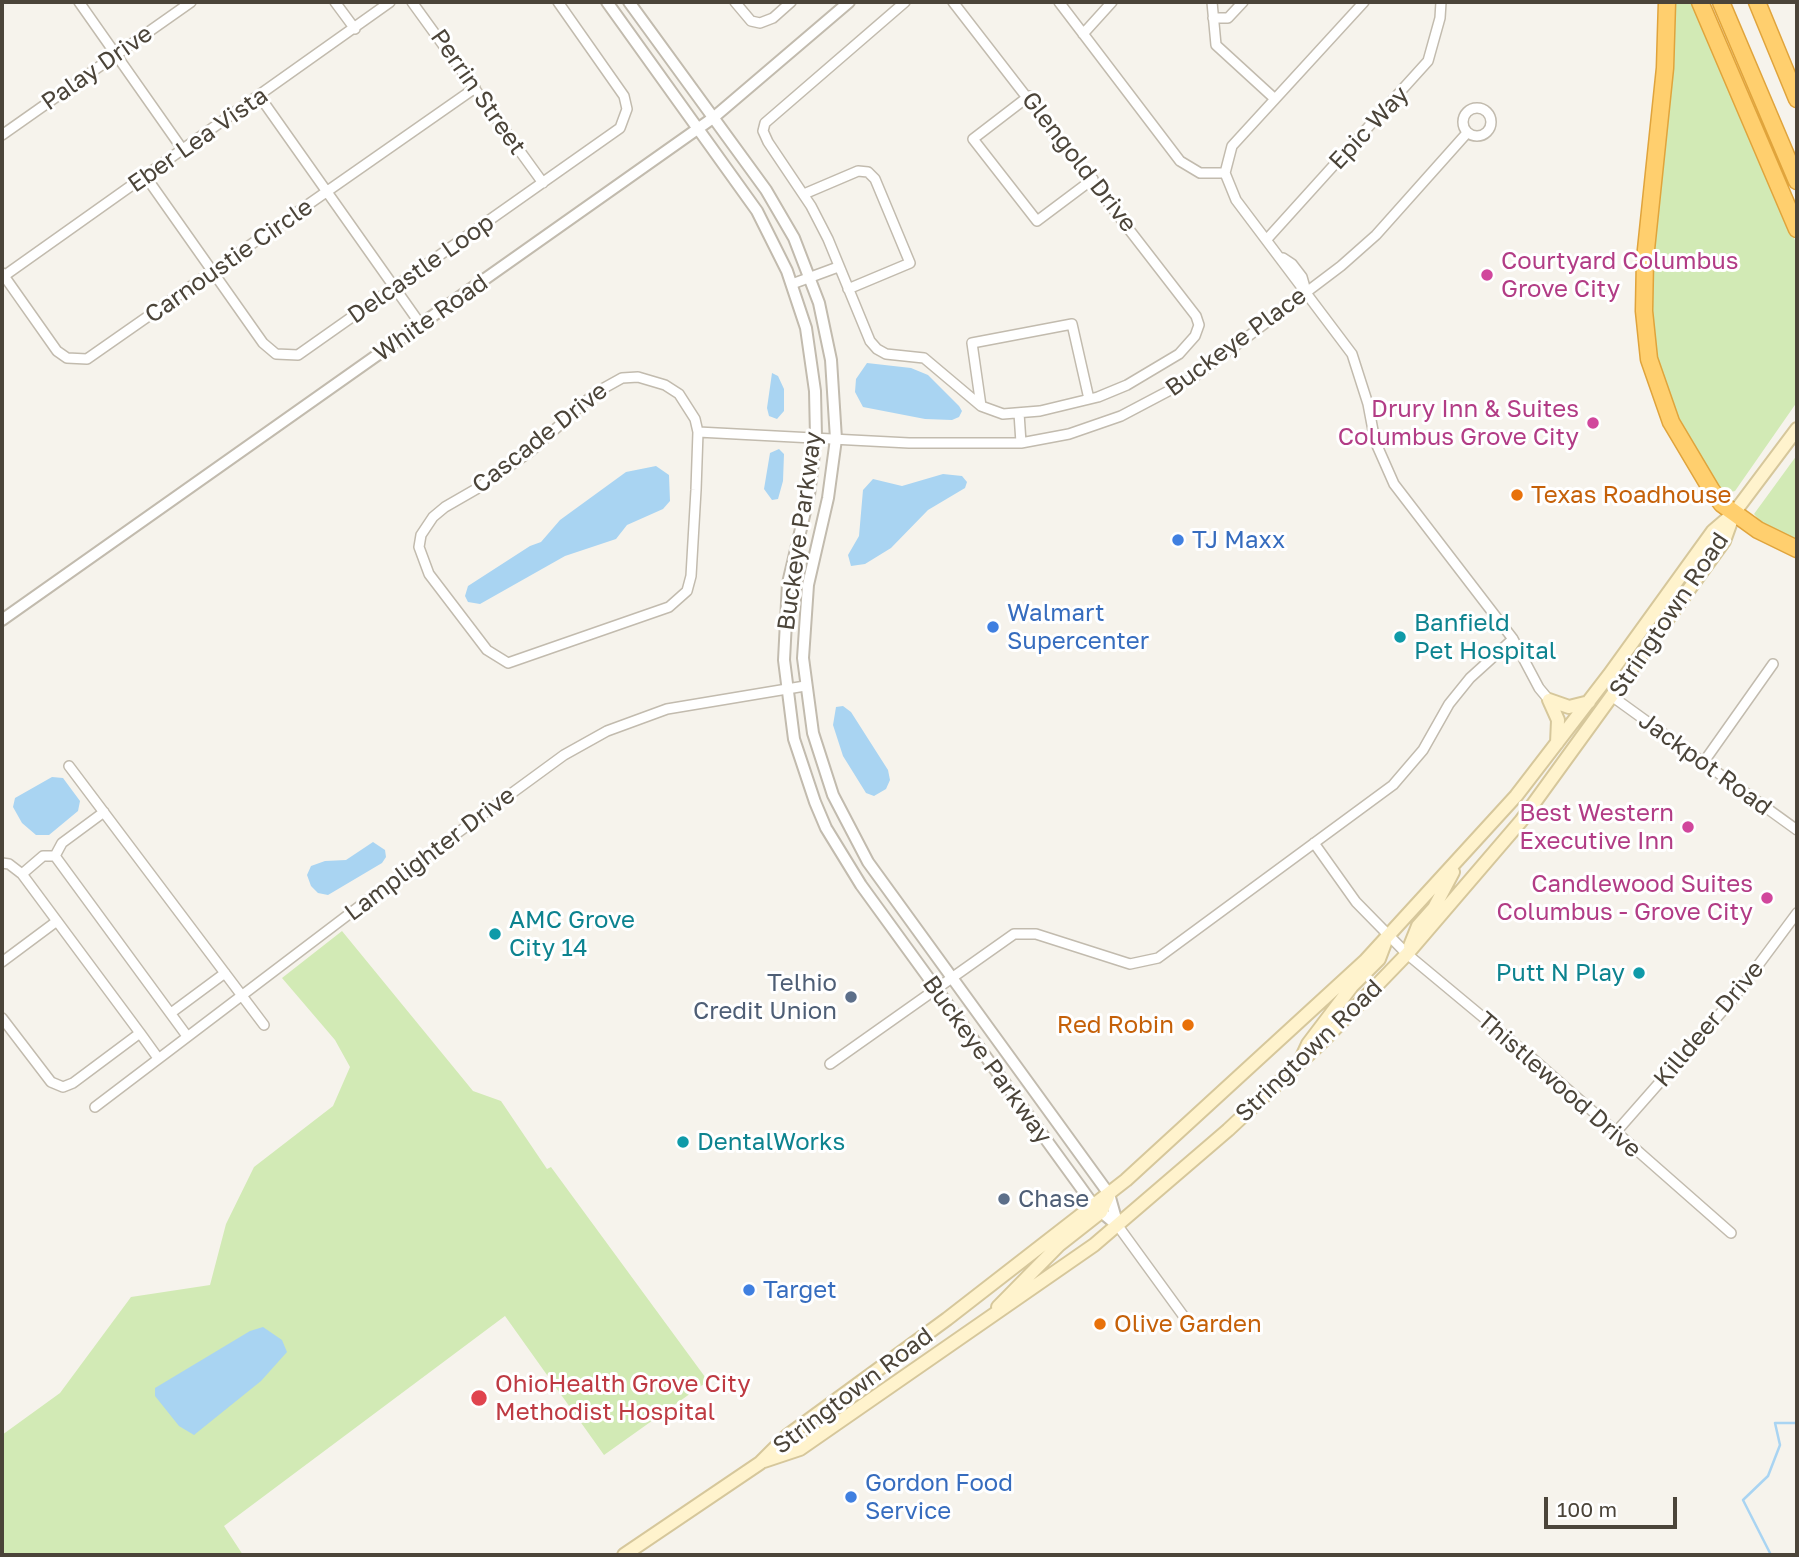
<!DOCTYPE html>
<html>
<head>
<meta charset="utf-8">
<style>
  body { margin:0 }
  #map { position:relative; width:1799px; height:1557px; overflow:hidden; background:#f6f3ec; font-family:"Golos Text",sans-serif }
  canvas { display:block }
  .frame { position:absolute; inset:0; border:4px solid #4b4439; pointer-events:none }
  .scale { position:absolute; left:1544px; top:1497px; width:133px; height:32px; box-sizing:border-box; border:4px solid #4b4439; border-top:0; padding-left:9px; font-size:21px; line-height:24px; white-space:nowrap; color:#4b4439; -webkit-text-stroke:5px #fff; paint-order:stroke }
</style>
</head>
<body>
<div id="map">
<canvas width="1799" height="1557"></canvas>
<div class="frame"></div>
<div class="scale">100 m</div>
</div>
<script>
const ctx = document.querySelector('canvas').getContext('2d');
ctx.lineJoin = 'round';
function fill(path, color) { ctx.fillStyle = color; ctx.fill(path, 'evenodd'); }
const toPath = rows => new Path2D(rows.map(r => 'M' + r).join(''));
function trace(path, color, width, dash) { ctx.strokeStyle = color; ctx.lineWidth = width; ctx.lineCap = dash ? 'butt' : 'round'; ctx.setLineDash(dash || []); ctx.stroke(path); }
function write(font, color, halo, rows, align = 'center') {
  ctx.font = font + ' "Golos Text",sans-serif'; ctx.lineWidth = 6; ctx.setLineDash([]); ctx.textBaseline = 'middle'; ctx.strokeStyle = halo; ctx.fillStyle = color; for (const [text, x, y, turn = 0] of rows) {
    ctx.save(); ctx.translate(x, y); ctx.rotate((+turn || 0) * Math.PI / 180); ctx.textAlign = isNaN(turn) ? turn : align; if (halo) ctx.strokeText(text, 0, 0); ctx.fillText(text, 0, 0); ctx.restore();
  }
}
fill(toPath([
  [1671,2,1693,2,1797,245,1797,402,1735,491,1724,494,1688,448,1667,400,1652,340,1654,253,1668,100],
  [1797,455,1797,544,1765,527,1754,514],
  [342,931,473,1091,501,1101,547,1169,551,1167,708,1381,604,1455,505,1316,224,1526,243,1555,2,1555,2,1435,60,1393,131,1297,210,1285,226,1224,254,1167,333,1106,350,1067,335,1040,282,978]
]), '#d2eab5');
fill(toPath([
  [867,363,911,368,928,375,959,406,962,411,959,417,952,420,925,419,863,407,855,392,856,379],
  [772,373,778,376,784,389,784,411,777,419,769,416,767,408],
  [779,449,784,454,783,481,778,499,772,500,764,489,770,453],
  [656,466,669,475,670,501,663,509,627,525,616,539,565,556,480,604,468,602,465,596,468,586,530,546,541,542,560,520,626,472],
  [943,474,962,476,967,482,965,488,928,510,891,548,865,564,851,566,848,555,859,536,863,490,873,479,902,486],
  [843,706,851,712,888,770,890,780,886,789,874,796,866,793,843,756,833,725,836,707],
  [52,777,63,778,80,801,78,811,49,835,36,835,22,823,13,807,15,798],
  [373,842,385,850,386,857,382,863,328,895,318,893,311,886,307,875,311,866,325,861,346,860],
  [263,1327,282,1340,287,1352,261,1381,194,1435,179,1426,155,1396,155,1388,250,1331]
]), '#a9d4f2');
trace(toPath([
  [1771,1555,1743,1500,1768,1476,1780,1445,1775,1423,1797,1423]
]), '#a9d4f2', 2.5);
const minor = toPath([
  [79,2,183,150],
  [335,2,355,29],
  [412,2,543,183],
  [735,2,751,21,760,23,773,18,791,2],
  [905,2,765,123,763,131,768,142,811,206,828,239,870,341,877,349,886,354,924,358,981,406,1003,414,1040,411,1098,397,1127,385,1179,354,1195,336,1199,325,1196,316,953,2],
  [1059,2,1180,161,1200,173,1225,173],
  [1212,2,1216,45,1275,99],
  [1364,2,1232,146,1225,173,1236,200,1352,354,1368,404,1375,441,1394,484,1513,639,1539,688,1549,700],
  [1213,18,1228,18,1243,2],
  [1083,34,1112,2],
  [1029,96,973,139,1037,221,1093,179],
  [260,97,421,325],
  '1463 122a14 14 0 1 1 28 0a14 14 0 1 1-28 0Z',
  [2,135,191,2],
  [146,177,263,343,276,354,298,355,620,128,627,109,624,96,558,2],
  [804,194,858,171,868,172,875,179,910,263,848,289],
  [1268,238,1428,61,1440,18,1441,2],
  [1283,258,1292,264,1302,277,1306,291],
  [2,273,57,351,67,358,87,359,475,88],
  [4,276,390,2],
  [792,284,838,267],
  [638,377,665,385,679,394,695,419,698,432,696,490,691,576,687,591,669,607,508,663,487,650,429,574,419,547,421,535,433,517,445,507,478,488,531,451,595,393,622,378,638,377],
  [981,406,972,343,1072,324,1089,399],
  [1019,413,1021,443],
  [698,432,909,443,1021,443,1069,434,1121,416,1193,378,1341,266,1376,235,1467,133],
  [1613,697,1797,830],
  [1703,763,1773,664],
  [69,766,264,1025],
  [104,812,62,843,55,856,187,1036],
  [1314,843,1356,902,1407,954,1532,1058,1731,1233],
  [2,863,9,864,22,874,43,856,55,856],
  [22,874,140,1033],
  [2,962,57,921],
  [171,1013,225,973],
  [2,1018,51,1082,63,1087,73,1083,140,1033,158,1058],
  [830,1064,1014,934,1036,934,1130,964,1158,958,1393,785,1423,750,1449,704,1470,678,1513,639],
  [95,1107,415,864,564,755,607,731,667,709,805,686],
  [1616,1132,1733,999,1797,913],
  [1118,1226,1190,1325]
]);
const tertiary = toPath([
  [607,2,757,211,787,271,806,328,815,391,816,437,809,495,788,583,784,660,794,739,815,802,826,828,861,885,1079,1185,1094,1206,1118,1226],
  [629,2,766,190,794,238,819,303,831,360,836,439,828,498,808,585,803,658,813,733,833,795,868,862,1109,1194,1118,1226],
  [2,620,713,118,849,2]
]);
const secondary = toPath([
  [1549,700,1558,720,1557,743],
  [1549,700,1569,707,1589,702],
  [1410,946,1418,926,1434,908,1453,872],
  [1302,1057,1308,1044,1352,986,1379,959,1385,943],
  [998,1307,1059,1245,1101,1212,1108,1197],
  [764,1461,800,1449,1094,1245,1228,1130,1323,1041,1407,954,1521,821,1724,541,1733,516],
  [624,1555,760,1463,787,1436,947,1319,1126,1180,1365,961,1516,796,1609,675,1713,531,1734,513,1797,429]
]);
const motorway = toPath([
  [1667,2,1665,68,1645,259,1644,311,1649,359,1671,422,1712,491,1722,504,1758,530,1797,549],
  [1700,2,1797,229],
  [1721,2,1797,181],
  [1757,2,1797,99]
]);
trace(minor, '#c2bbae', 12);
trace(tertiary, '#c2bbae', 14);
trace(secondary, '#d6c79b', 16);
trace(motorway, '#e0a43c', 19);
trace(minor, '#fff', 9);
trace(tertiary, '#fff', 10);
trace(secondary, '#fff3cd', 12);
trace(motorway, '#ffcf6e', 16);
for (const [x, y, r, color] of [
  [1487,275,7,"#d1479c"],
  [1593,423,7,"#d1479c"],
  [1517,495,7,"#e8710a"],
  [1178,540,7,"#3f7fe0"],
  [993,627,7,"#3f7fe0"],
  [1400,637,7,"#0f9aa8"],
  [1688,827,7,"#d1479c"],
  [1767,898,7,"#d1479c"],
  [495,934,7,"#0f9aa8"],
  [1639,973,7,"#0f9aa8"],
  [851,997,7,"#5c6f8a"],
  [1188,1025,7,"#e8710a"],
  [683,1142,7,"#0f9aa8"],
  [1004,1199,7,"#5c6f8a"],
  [749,1290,7,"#3f7fe0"],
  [1100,1324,7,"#e8710a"],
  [479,1398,9,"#e0444e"],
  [851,1497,7,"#3f7fe0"]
]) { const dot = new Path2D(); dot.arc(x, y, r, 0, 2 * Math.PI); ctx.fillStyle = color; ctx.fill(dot); trace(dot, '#fff', 2.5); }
write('24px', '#4b4439', '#fff', [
  ["Palay Drive",97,68,-35],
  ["Perrin Street",478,92,55],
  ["Epic Way",1369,128,-47],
  ["Eber Lea Vista",198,140,-35],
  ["Glengold Drive",1079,162,52],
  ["Carnoustie Circle",229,261,-35],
  ["Delcastle Loop",421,269,-35],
  ["White Road",431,318,-35],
  ["Buckeye Place",1236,342,-36],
  ["Cascade Drive",540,438,-38],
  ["Buckeye Parkway",800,531,-82],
  ["Stringtown Road",1669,615,-56],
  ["Jackpot Road",1705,764,36],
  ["Lamplighter Drive",430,854,-37],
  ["Killdeer Drive",1709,1024,-50],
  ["Stringtown Road",1309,1051,-44],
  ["Buckeye Parkway",987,1060,54],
  ["Thistlewood Drive",1559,1085,41],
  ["Stringtown Road",853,1391,-37]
]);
write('24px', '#b23c85', '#fff', [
  ["Courtyard Columbus",1501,261,"left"],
  ["Grove City",1501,289,"left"],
  ["Drury Inn & Suites",1579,409],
  ["Columbus Grove City",1579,437],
  ["Best Western",1674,813],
  ["Executive Inn",1674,841],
  ["Candlewood Suites",1753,884],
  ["Columbus - Grove City",1753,912]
], 'right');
write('24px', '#c56008', '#fff', [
  ["Texas Roadhouse",1531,495],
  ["Red Robin",1174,1025,"right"],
  ["Olive Garden",1114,1324]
], 'left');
write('24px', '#366cbe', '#fff', [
  ["TJ Maxx",1192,540],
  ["Walmart",1007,613],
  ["Supercenter",1007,641],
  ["Target",763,1290],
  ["Gordon Food",865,1483],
  ["Service",865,1511]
], 'left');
write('24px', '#0d838f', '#fff', [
  ["Banfield",1414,623],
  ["Pet Hospital",1414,651],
  ["AMC Grove",509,920],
  ["City 14",509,948],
  ["Putt N Play",1625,973,"right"],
  ["DentalWorks",697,1142]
], 'left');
write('24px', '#4e5e75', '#fff', [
  ["Telhio",837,983],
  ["Credit Union",837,1011],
  ["Chase",1018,1199,"left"]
], 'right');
write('24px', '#be3a42', '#fff', [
  ["OhioHealth Grove City",495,1384],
  ["Methodist Hospital",495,1412]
], 'left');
</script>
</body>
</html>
